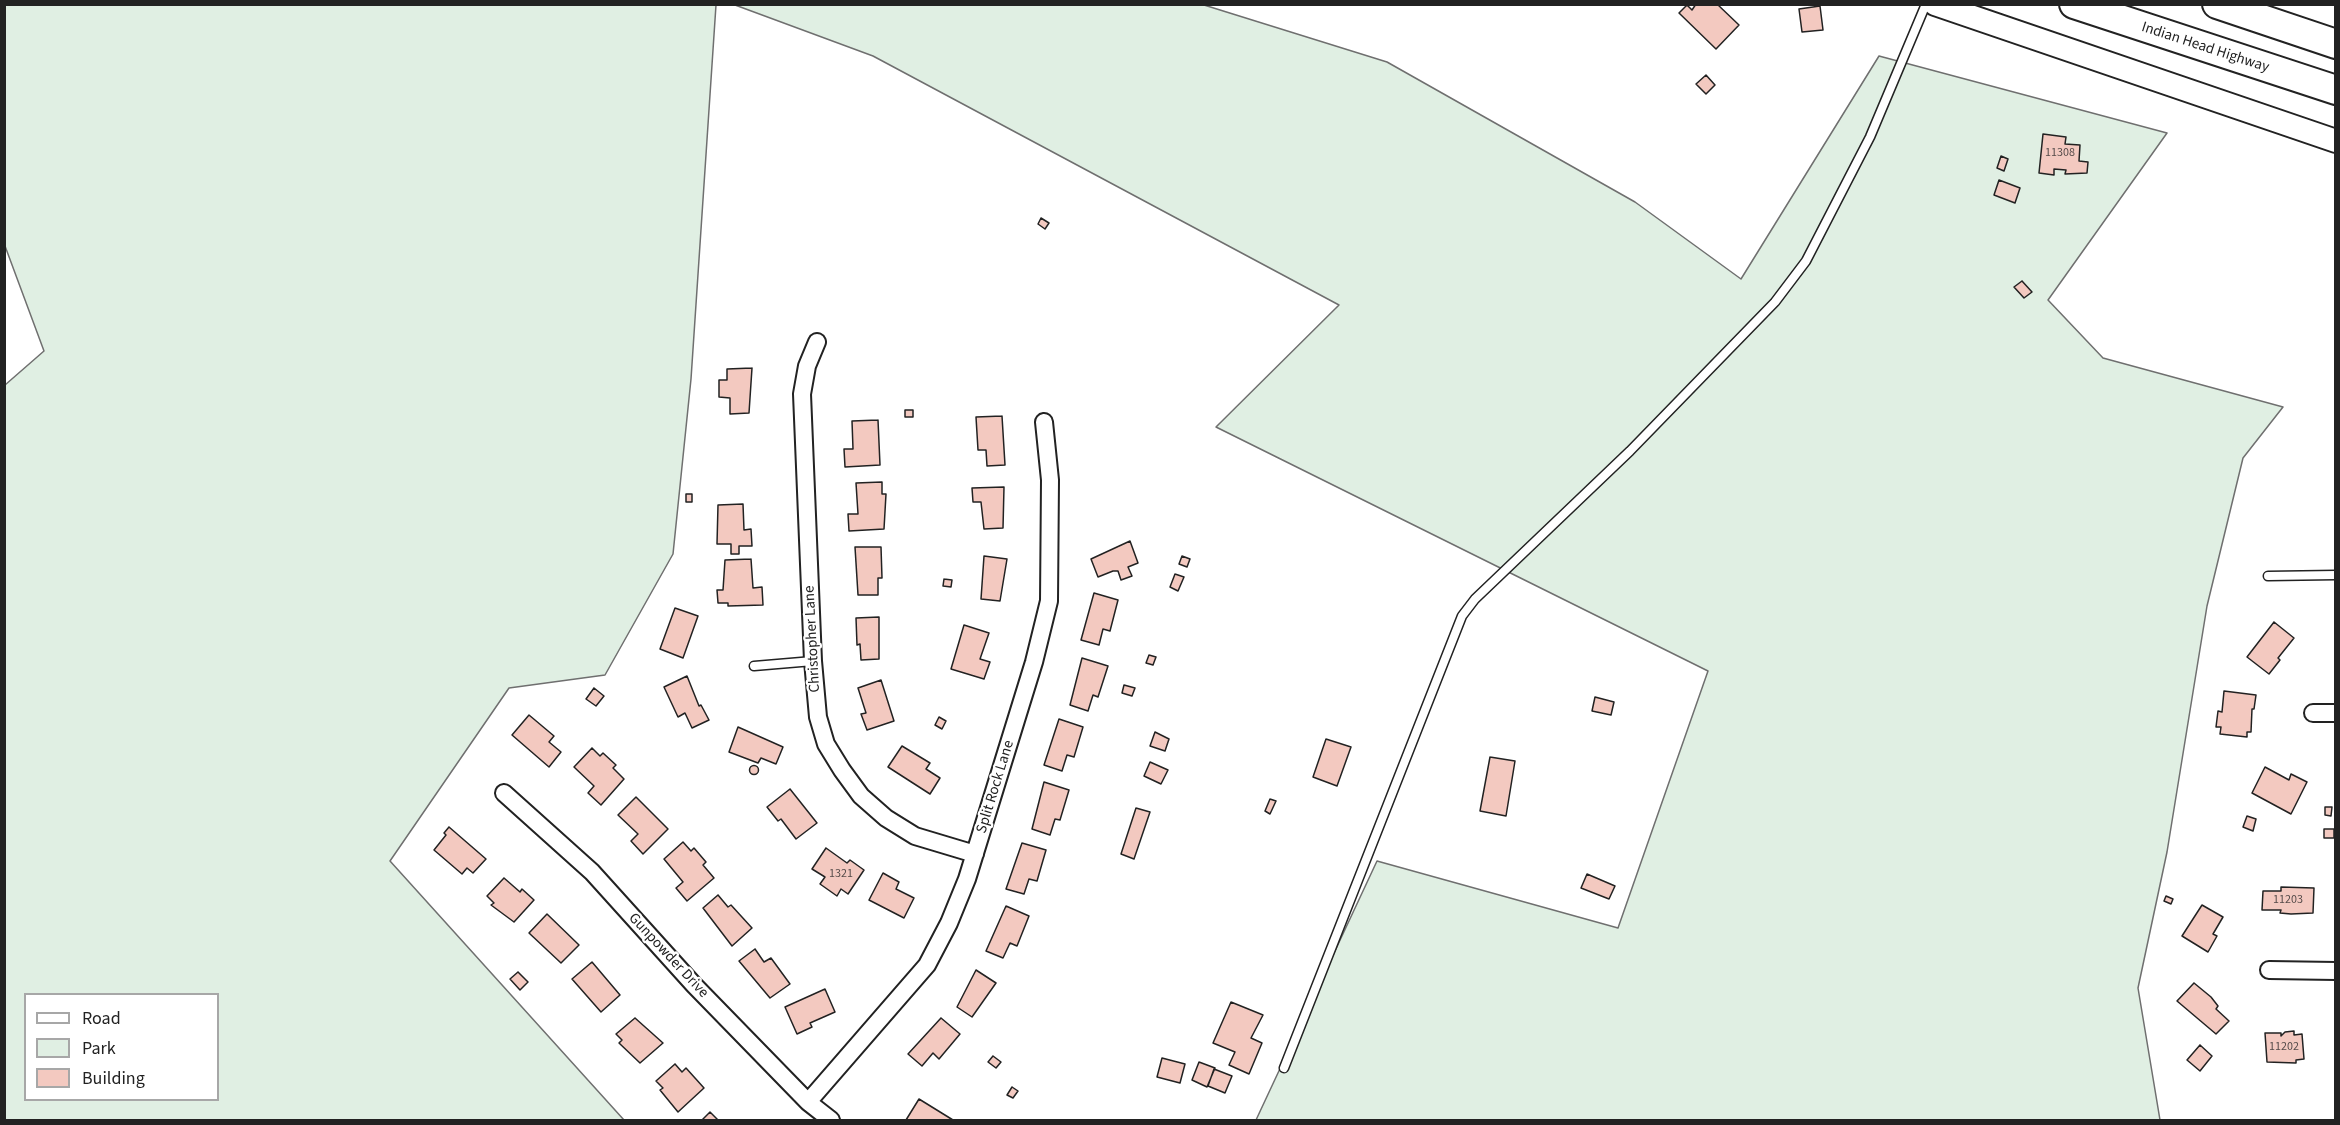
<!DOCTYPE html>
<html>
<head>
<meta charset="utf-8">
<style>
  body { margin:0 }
  #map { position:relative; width:2340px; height:1125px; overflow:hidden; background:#fff; font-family:"Source Sans 3",sans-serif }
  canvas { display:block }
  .frame { position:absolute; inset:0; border:6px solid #222; pointer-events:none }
  .legend { position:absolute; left:24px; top:993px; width:195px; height:108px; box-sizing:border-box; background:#fff; border:2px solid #a7a7a7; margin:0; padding:8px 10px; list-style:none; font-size:18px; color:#222 }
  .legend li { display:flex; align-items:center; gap:12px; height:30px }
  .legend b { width:30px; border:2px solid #a7a7a7 }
</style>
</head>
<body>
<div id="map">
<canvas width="2340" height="1125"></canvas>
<div class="frame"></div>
<ul class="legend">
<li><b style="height:8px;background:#fff"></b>Road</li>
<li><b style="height:16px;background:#e0efe3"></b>Park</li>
<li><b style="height:16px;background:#f3c9c0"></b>Building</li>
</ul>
</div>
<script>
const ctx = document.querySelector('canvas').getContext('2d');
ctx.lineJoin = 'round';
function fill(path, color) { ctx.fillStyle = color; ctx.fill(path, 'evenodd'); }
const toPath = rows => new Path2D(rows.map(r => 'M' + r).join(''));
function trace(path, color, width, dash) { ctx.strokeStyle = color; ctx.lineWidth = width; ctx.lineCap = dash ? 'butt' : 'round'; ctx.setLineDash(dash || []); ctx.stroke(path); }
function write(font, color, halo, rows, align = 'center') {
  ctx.font = font + ' "Source Sans 3",sans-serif'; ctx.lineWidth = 4.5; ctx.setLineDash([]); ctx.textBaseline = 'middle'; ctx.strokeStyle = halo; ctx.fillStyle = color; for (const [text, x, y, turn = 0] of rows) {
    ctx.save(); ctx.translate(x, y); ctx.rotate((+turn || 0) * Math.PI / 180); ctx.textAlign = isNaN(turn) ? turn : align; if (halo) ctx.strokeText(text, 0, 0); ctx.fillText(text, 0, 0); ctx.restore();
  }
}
const green = toPath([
  [5,4,716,5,691,379,673,554,605,675,509,688,390,861,624,1120,5,1120,5,385,44,351,5,246,5,4],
  [26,994,218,994,218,1100,26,1100,26,994],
  [735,5,1204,5,1387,62,1635,202,1741,279,1879,56,2167,133,2048,300,2103,358,2283,407,2243,458,2207,606,2167,852,2138,988,2160,1120,1256,1120,1377,861,1618,928,1708,671,1216,427,1339,305,873,56,735,5]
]);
fill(green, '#e0efe3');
trace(green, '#6f6f6f', 1.5);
const building = toPath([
  [1696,4,1717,4,1739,25,1716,49,1679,13,1687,5,1692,10,1696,4],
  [1820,6,1823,30,1802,32,1799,9,1820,6],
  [1706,75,1715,85,1706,94,1696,84,1706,75],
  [2043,134,2066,137,2065,144,2080,145,2079,161,2088,162,2087,173,2065,174,2066,170,2054,169,2054,175,2039,173,2043,134],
  [2001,156,2008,159,2004,171,1997,168,2001,156],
  [1999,180,2020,188,2015,203,1994,195,1999,180],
  [1041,218,1049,223,1045,229,1038,224,1041,218],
  [2022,281,2032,292,2024,298,2014,287,2022,281],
  [752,368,749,413,730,414,730,398,719,397,719,380,727,380,727,369,752,368],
  [905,410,913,410,913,417,905,417,905,410],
  [1002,416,1005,465,987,466,986,450,978,450,976,417,1002,416],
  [878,420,880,465,845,467,844,449,853,449,852,421,878,420],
  [882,482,882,494,886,494,884,529,849,531,848,514,858,514,856,483,882,482],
  [1004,487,1003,528,984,529,981,502,973,502,972,488,1004,487],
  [686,494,692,494,692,502,686,502,686,494],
  [743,504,744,530,751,529,752,546,739,546,739,554,731,554,731,544,717,544,718,505,743,504],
  [1130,541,1138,563,1128,567,1132,576,1121,580,1118,571,1113,571,1098,577,1091,559,1130,541],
  [855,547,881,547,882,578,878,578,878,595,858,595,855,547],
  [984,556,1007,559,1000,601,981,599,984,556],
  [1182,556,1190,559,1187,567,1179,564,1182,556],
  [751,559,753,588,762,587,763,605,728,606,728,603,718,603,717,590,723,590,725,560,751,559],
  [1175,574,1184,577,1178,591,1170,587,1175,574],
  [944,579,952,580,951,587,943,586,944,579],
  [1094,593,1118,600,1110,631,1103,629,1099,645,1081,640,1094,593],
  [675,608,698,616,683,658,660,649,675,608],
  [879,617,879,659,861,660,860,644,857,645,856,618,879,617],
  [2274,622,2294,638,2278,658,2280,660,2269,674,2247,657,2274,622],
  [964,625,989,633,980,659,990,662,984,679,951,669,964,625],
  [1149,655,1156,657,1153,665,1146,663,1149,655],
  [1082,658,1108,666,1098,697,1093,695,1088,711,1070,705,1082,658],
  [687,676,699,706,701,705,709,720,692,728,685,713,678,717,664,687,687,676],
  [881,680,894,721,867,730,861,714,866,713,858,688,881,680],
  [1124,685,1135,688,1132,696,1122,693,1124,685],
  [594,688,604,696,596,706,586,699,594,688],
  [2224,691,2256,695,2254,709,2252,709,2251,732,2247,732,2247,737,2220,734,2221,727,2216,727,2218,711,2222,712,2224,691],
  [1595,697,1614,702,1611,715,1592,711,1595,697],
  [529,715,554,736,549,742,561,752,549,767,512,735,529,715],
  [939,717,946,721,942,729,935,725,939,717],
  [1059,719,1083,727,1074,757,1067,755,1062,771,1044,765,1059,719],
  [738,727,783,747,776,764,761,758,758,763,729,752,738,727],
  [1155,732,1169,739,1165,751,1150,746,1155,732],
  [1326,739,1351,747,1337,786,1313,777,1326,739],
  [902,746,930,763,926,769,940,778,930,794,888,767,902,746],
  [592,748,600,756,603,753,616,765,613,768,624,779,601,805,588,793,594,786,574,767,592,748],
  [1490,757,1515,761,1506,816,1480,811,1490,757],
  [1150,762,1168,770,1161,784,1144,776,1150,762],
  '749.5 770a4.5 4.5 0 1 1 9 0a4.5 4.5 0 1 1-9 0Z',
  [2265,767,2289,780,2291,774,2307,782,2291,814,2252,793,2265,767],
  [1044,782,1069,790,1060,820,1055,819,1050,835,1032,829,1044,782],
  [790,789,817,823,796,839,781,819,778,821,767,807,790,789],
  [636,797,668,829,643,854,631,841,638,834,618,815,636,797],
  [1270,799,1276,801,1270,814,1265,811,1270,799],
  [2325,807,2332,807,2331,816,2325,815,2325,807],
  [1136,808,1150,812,1134,859,1121,854,1136,808],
  [2247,816,2256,819,2253,831,2243,827,2247,816],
  [449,827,486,859,473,873,467,868,462,874,434,850,446,835,444,833,449,827],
  [2324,829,2334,829,2334,838,2324,838,2324,829],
  [683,842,691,851,694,848,706,862,703,865,714,878,687,901,676,888,683,882,664,859,683,842],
  [1022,843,1046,850,1037,881,1029,879,1024,894,1006,889,1022,843],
  [826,848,847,863,850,860,864,870,848,894,841,889,837,896,820,884,825,877,812,869,826,848],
  [883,873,899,882,896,889,914,898,904,918,869,900,883,873],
  [1587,874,1615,886,1609,899,1581,888,1587,874],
  [504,878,520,892,522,889,534,900,514,922,491,905,494,903,487,896,504,878],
  [2281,887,2314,888,2313,913,2291,914,2280,913,2281,910,2262,910,2263,891,2281,891,2281,887],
  [718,895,728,907,731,905,752,928,732,946,703,908,718,895],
  [2166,896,2173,899,2171,904,2164,901,2166,896],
  [2202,905,2223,917,2213,934,2217,936,2208,952,2182,936,2202,905],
  [1006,906,1029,916,1017,946,1010,943,1003,958,986,951,1006,906],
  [547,914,579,945,561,963,529,933,547,914],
  [755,949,764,962,771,958,790,984,770,998,739,961,755,949],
  [592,962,620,995,601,1012,572,979,592,962],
  [976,970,996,983,972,1017,957,1007,976,970],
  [518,972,528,982,520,990,510,979,518,972],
  [2194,983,2211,997,2218,1006,2216,1009,2229,1021,2216,1034,2177,1001,2194,983],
  [825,989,835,1012,810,1023,812,1027,797,1034,785,1007,825,989],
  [1231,1002,1263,1015,1251,1038,1262,1043,1249,1074,1229,1065,1235,1052,1213,1043,1231,1002],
  [635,1018,663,1043,640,1063,619,1043,622,1040,616,1034,635,1018],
  [941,1018,960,1034,939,1059,933,1053,922,1066,908,1054,941,1018],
  [2294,1031,2294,1035,2302,1034,2304,1059,2296,1060,2296,1063,2267,1062,2265,1033,2281,1033,2281,1036,2285,1032,2294,1031],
  [2200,1045,2212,1056,2200,1071,2187,1060,2200,1045],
  [993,1056,1001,1062,996,1068,988,1062,993,1056],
  [1162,1058,1185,1064,1180,1083,1157,1077,1162,1058],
  [1199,1062,1215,1068,1207,1087,1192,1080,1199,1062],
  [675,1064,682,1072,686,1068,704,1088,678,1112,660,1090,663,1088,656,1081,675,1064],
  [1214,1069,1232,1076,1225,1093,1208,1086,1214,1069],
  [1012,1087,1018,1091,1013,1098,1007,1095,1012,1087],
  [919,1099,953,1120,906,1120,919,1099],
  [710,1112,718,1120,702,1120,710,1112]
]);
fill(building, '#f3c9c0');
trace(building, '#222', 1.5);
const lane = toPath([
  [2268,576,2336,575],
  [754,666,813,661],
  [1284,1068,1462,616,1475,599,1630,451,1775,302,1806,261,1870,137,1926,4]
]);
const street = toPath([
  [817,342,807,366,802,394,813,661,818,717,826,744,842,770,861,796,886,818,915,836,975,854],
  [2313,713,2336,713],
  [504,793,592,872,694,985,808,1102,831,1120],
  [2269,970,2336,971],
  [808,1102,927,965,949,923,967,879,1034,662,1049,601,1050,480,1044,422]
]);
const secondary = toPath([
  [1935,4,2336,141]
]);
const highway = toPath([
  [2074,4,2336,90],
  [2217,4,2336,44]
]);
trace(lane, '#222', 11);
trace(street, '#222', 20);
trace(secondary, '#222', 26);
trace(highway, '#222', 32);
trace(lane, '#fff', 8);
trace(street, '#fff', 16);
trace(secondary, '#fff', 22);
trace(highway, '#fff', 28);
write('12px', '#564c4a', null, [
  ["11308",2060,153],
  ["1321",841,874],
  ["11203",2288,900],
  ["11202",2284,1047]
]);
write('15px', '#222', '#fff', [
  ["Indian Head Highway",2205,48,18],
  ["Christopher Lane",813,639,-93],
  ["Split Rock Lane",996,787,-73],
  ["Gunpowder Drive",668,956,47]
]);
</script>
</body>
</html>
